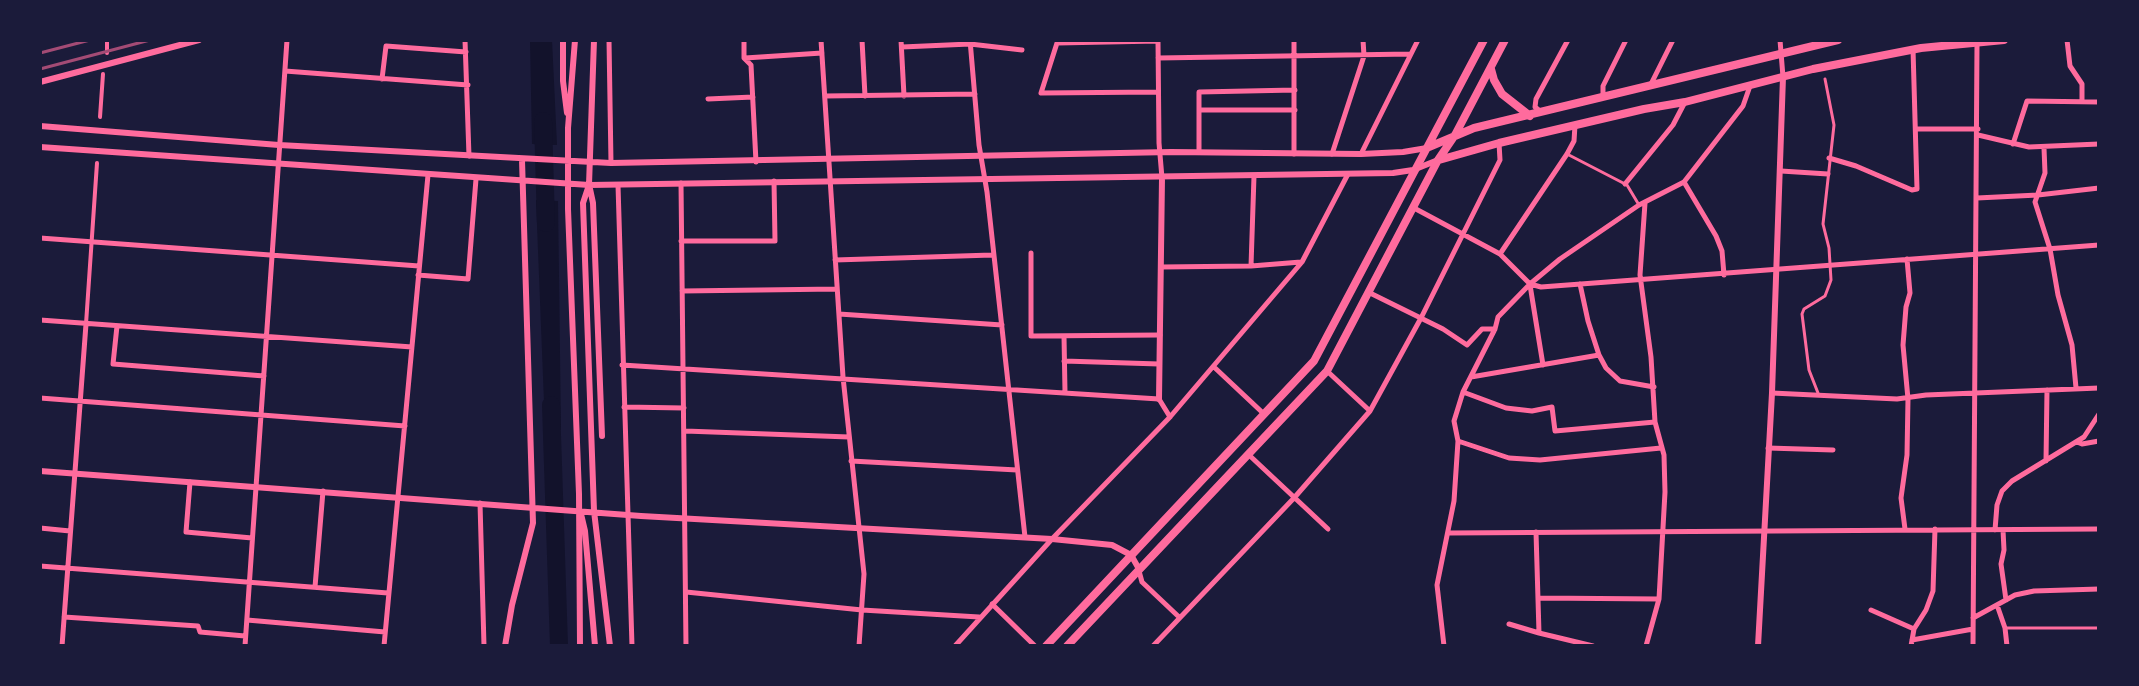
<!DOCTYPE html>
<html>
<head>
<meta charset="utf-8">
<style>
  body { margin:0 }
  #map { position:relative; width:2139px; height:686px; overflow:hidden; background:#1b1b3a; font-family:Overpass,sans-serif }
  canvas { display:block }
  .frame { position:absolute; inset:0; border:42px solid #1b1b3a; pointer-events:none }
</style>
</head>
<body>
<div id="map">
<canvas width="2139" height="686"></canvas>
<div class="frame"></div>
</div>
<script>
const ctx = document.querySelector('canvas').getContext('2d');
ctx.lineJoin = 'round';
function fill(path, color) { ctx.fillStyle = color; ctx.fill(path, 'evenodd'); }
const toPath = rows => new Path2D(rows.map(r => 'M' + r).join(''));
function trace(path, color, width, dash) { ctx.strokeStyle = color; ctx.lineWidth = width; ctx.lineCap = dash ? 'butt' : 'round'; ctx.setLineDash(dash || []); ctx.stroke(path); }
fill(toPath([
  [530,40,552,40,557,145,532,144],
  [536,200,558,201,561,430,545,427]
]), '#12122b');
trace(toPath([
  [543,121,546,223],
  [551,405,559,646]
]), '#12122b', 18);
trace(toPath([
  [1567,154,1627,185,1639,205],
  [1818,393,1809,370,1802,314,1804,309,1825,296,1831,280,1829,248,1823,224,1834,125,1825,79],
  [2007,628,2099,628]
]), '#ff6b9d', 3);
trace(toPath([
  [107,40,107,53],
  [100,117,103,74],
  [86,324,97,163]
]), '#ff6b9d', 4);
trace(toPath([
  [465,40,469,156],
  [609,40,611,163],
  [744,40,744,58,751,65,756,162],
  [821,40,843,377,864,574,859,646],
  [862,40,865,96],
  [901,40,904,96],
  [970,40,979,145,987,192,1025,537],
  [1294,40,1294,154],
  [1780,40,1783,77],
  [2067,40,2070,66,2082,84,2082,101],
  [1158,41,1057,43,1041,93,1158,92],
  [1158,41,1159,143,1162,178],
  [902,47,970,44,1022,50],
  [745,58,822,53],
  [1158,58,1410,54],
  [285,71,468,85],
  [382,79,386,46,466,52],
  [1651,84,1673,40],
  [825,96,975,94],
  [1603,97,1603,86,1626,40],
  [708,99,753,97],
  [1199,110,1295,110],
  [1541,112,1535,107,1536,99,1568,40],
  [1916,129,1978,129],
  [1978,135,2029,147,2099,144],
  [2013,144,2027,101,2099,102],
  [2044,148,2045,173,2035,202,2050,249,2058,295,2072,345,2076,388],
  [1199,152,1199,92,1295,90],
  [1332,154,1364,56,1363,40],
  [1361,154,1418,40],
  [1829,158,1856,166,1912,190,1917,189,1913,49],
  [1781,171,1828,174],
  [1684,182,1716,236,1722,251,1724,275],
  [681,183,686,646],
  [1625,184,1673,125,1685,102],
  [618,185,632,646],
  [1977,198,2038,195,2099,188],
  [1645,203,1640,275,1651,357,1655,422,1664,455,1665,492,1659,599,1646,646],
  [1414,208,1500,254,1530,284,1541,287,2099,245],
  [40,238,419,266],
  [681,241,775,241,774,181],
  [1031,253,1031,336,1160,335],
  [1500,254,1567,154,1574,141,1575,125],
  [835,260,992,255],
  [1251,266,1254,176],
  [1161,267,1251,266,1301,262],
  [418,275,468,279,476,179],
  [1580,284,1588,321,1599,355,1606,368,1620,381,1654,387],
  [1530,285,1543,365],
  [682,291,837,289],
  [1370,293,1443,329,1467,345,1482,329,1495,329],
  [839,314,1002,325],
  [40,320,412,347],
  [117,326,113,364,264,376],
  [1064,336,1065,392],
  [1064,361,1159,364],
  [622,365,1159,399,1170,417],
  [1214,367,1264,414],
  [1327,371,1370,411],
  [1471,377,1599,355],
  [1463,392,1506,408,1532,411,1552,407,1555,431,1655,422],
  [1772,393,1897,399,1926,395,2099,388],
  [40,398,405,426],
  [624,407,684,408],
  [685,431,849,437],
  [1458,441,1509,458,1540,460,1661,448],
  [2077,442,2082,444,2099,441],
  [1768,448,1833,450],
  [1249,455,1328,529],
  [851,461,1017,470],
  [2046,461,2047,390],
  [190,482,186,532,252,538],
  [480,503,484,646],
  [40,528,70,531],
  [1905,529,1901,498,1907,455,1908,399,1903,345,1906,307,1910,293,1907,259],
  [1995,530,1997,505,2002,491,2012,481,2084,437,2099,414],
  [2003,530,2004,550,2001,564,2006,600],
  [1536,532,1539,633,1593,646],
  [1449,533,2099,529],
  [40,566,388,593],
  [1139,571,1142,582,1179,617],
  [315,587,323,491],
  [686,592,862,610,979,617],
  [1539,598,1659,599],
  [992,604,1035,646],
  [1997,605,2005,628,2007,646],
  [1871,610,1914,629],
  [64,617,198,626,200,632,245,636],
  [1973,618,2015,595,2034,591,2099,589],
  [247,620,385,632],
  [1509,624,1539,633],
  [1912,640,1973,629],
  [62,646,86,324],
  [245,646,287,40],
  [384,646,428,175],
  [955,646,1052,539,1170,417,1302,262,1348,174],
  [1153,646,1294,498,1370,411,1421,318,1500,160,1499,143],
  [1444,646,1437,585,1454,501,1458,441,1454,421,1463,392,1495,329,1498,317,1530,284,1560,259,1639,205,1684,182,1743,106,1750,86],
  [1911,646,1914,629,1926,610,1933,591,1935,529],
  [1973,646,1977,44]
]), '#ff6b9d', 5);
trace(toPath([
  [563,40,563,81,567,113],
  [575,40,568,128,568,209,579,494,580,646],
  [594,40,589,185,583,203,594,511,610,646],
  [40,82,199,40],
  [40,126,279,145,611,163,1171,152,1361,154,1403,152,1427,148],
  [40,147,589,185,1393,173,1413,170,1438,160],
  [590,189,593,203,602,436],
  [1159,399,1162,178],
  [40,471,641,516,1052,539,1112,545,1131,555,1139,569],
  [581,514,585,531,595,646],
  [505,646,512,605,533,523,522,160],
  [1758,646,1772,393,1783,77]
]), '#ff6b9d', 6);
trace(toPath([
  [1491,69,1494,80,1502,94,1530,116],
  [1429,147,1474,128,1838,40],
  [1439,160,1499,143,1644,109,1685,102,1813,69,1921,48,2004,40],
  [1046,646,1314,361,1484,40],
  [1067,646,1327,371,1438,160,1455,135,1505,40]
]), '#ff6b9d', 8);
trace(toPath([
  [40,53,90,40],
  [40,69,150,40]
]), '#a44b75', 3);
</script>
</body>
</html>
